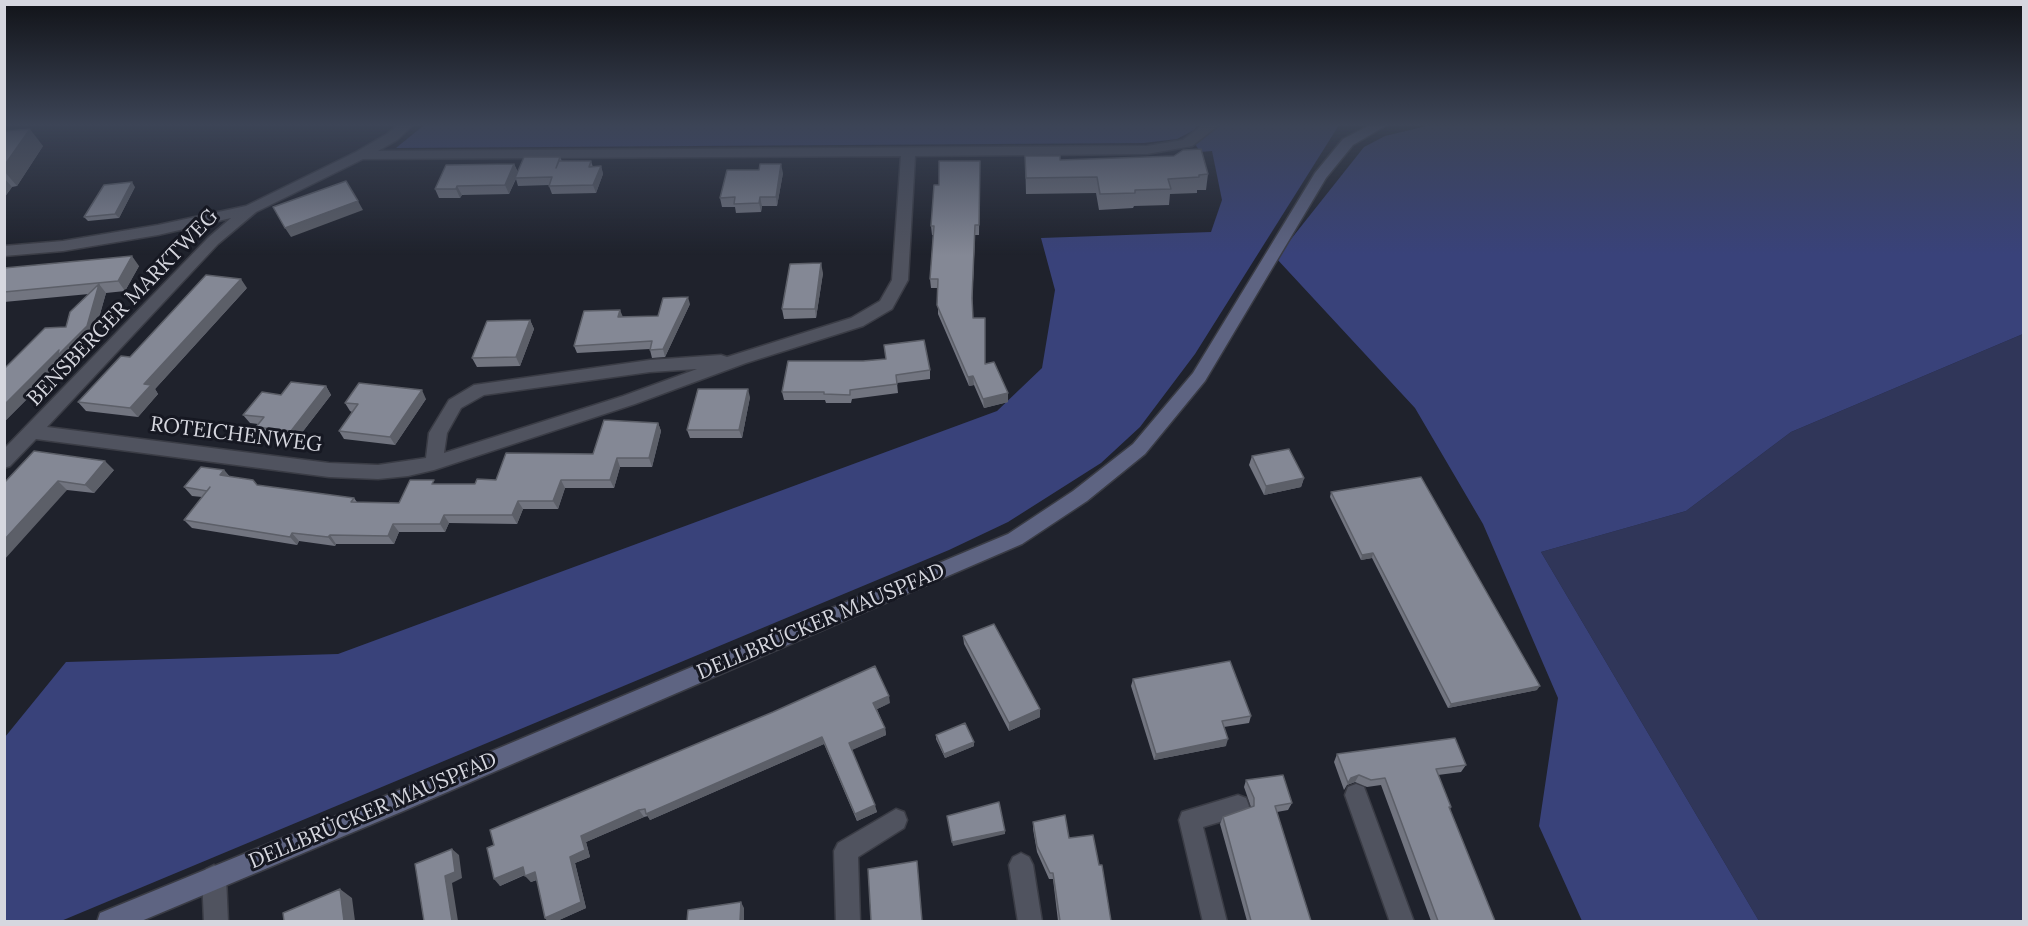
<!DOCTYPE html>
<html>
<head>
<meta charset="utf-8">
<style>
  body { margin:0 }
  #map { position:relative; width:2028px; height:926px; overflow:hidden; background:#1f222c; font-family:Lora,serif }
  canvas { display:block }
  .frame { position:absolute; inset:0; border:6px solid #d6d7df; pointer-events:none }
</style>
</head>
<body>
<div id="map">
<canvas width="2028" height="926"></canvas>
<div class="frame"></div>
</div>
<script>
const ctx = document.querySelector('canvas').getContext('2d');
ctx.lineJoin = 'round';
function fill(path, color) { ctx.fillStyle = color; ctx.fill(path, 'evenodd'); }
const toPath = rows => new Path2D(rows.map(r => 'M' + r).join(''));
function trace(path, color, width, dash) { ctx.strokeStyle = color; ctx.lineWidth = width; ctx.lineCap = dash ? 'butt' : 'round'; ctx.setLineDash(dash || []); ctx.stroke(path); }
function write(font, color, halo, rows, align = 'center') {
  ctx.font = font + ' Lora,serif'; ctx.lineWidth = 6; ctx.setLineDash([]); ctx.textBaseline = 'middle'; ctx.strokeStyle = halo; ctx.fillStyle = color; for (const [text, x, y, turn = 0] of rows) {
    ctx.save(); ctx.translate(x, y); ctx.rotate((+turn || 0) * Math.PI / 180); ctx.textAlign = isNaN(turn) ? turn : align; if (halo) ctx.strokeText(text, 0, 0); ctx.fillText(text, 0, 0); ctx.restore();
  }
}
fill(toPath([
  [2023,334,2023,921,1759,921,1541,552,1686,511,1791,432]
]), '#303659');
fill(toPath([
  [424,125,1198,125,1194,130,1177,139,1144,143,396,148],
  [1216,125,1339,125,1195,354,1140,427,1101,463,1008,522,949,550,61,921,5,922,5,737,66,662,338,654,997,411,1042,368,1055,290,1041,238,1211,232,1222,200,1212,151,1200,152,1194,142],
  [2023,125,2023,334,1791,432,1686,511,1541,552,1759,921,1582,921,1539,826,1558,698,1483,524,1415,408,1276,258,1364,147,1385,136,1426,126]
]), '#39427a');
const minor = toPath([
  [398,125,413,125,397,140,378,151,1147,146,1183,140,1203,125,1219,125,1192,146,1147,154,915,156,908,280,892,309,863,326,746,363,635,404,434,470,408,476,378,479,329,477,36,439,10,466,4,468,4,449,208,238,231,218,158,235,63,251,4,256,4,246,63,241,158,225,246,206,356,152,387,134,398,125],
  [901,156,892,280,880,301,851,318,727,357,721,355,650,360,474,385,449,400,429,433,426,458,378,465,329,463,47,427,218,244,256,212,363,159,901,156],
  [697,369,623,396,444,453,447,433,461,408,484,395,650,372,697,369],
  [1356,784,1364,787,1367,795,1414,922,1390,922,1345,795,1348,787,1356,784],
  [1238,795,1246,798,1249,806,1246,814,1203,827,1227,922,1203,922,1179,820,1182,812,1238,795],
  [896,809,904,812,907,820,904,828,858,857,860,922,836,922,834,851,838,843,896,809],
  [1021,853,1029,857,1033,865,1042,922,1018,922,1009,865,1013,857,1021,853],
  [214,865,222,869,226,877,228,922,204,922,202,877,206,869,214,865]
]);
const secondary = toPath([
  [1370,125,1387,125,1353,145,1326,178,1205,381,1145,454,1087,501,1022,544,401,812,139,922,97,922,100,913,385,796,1008,534,1073,491,1133,444,1193,373,1315,173,1343,139,1370,125]
]);
trace(minor, '#3a3c45', 3);
trace(secondary, '#3a3c45', 3);
fill(minor, '#50535f');
fill(secondary, '#5e6482');
fill(toPath([
  [4,131,43,146,17,186,12,187,4,198],
  [1025,156,1060,160,1208,174,1206,190,1197,190,1197,193,1170,194,1169,205,1134,206,1133,208,1099,210,1096,193,1026,194],
  [560,157,562,161,591,161,593,167,601,166,603,174,596,193,552,194,549,186,549,185,518,186,516,179,509,194,462,195,460,198,439,198,435,189,514,164,518,172],
  [980,170,979,235,975,235,972,305,973,318,985,364,1008,393,1008,402,984,408,974,385,969,386,938,314,938,288,931,288,930,279,933,235,932,235,931,226,939,185],
  [783,173,777,206,762,206,761,212,736,213,735,207,722,207,720,198],
  [135,187,119,218,88,221,84,217],
  [139,266,125,291,106,293,94,335,65,365,63,363,4,422,4,369,66,327,89,294,4,302,4,268],
  [823,273,816,318,784,319,782,309],
  [247,288,155,389,158,394,138,417,86,411,78,402,130,357],
  [690,304,665,357,652,358,650,350,650,349,577,353,574,346,623,317,658,316],
  [530,320,534,329,520,366,477,367,472,358],
  [788,361,930,370,930,379,897,383,898,393,852,399,851,403,826,403,825,400,784,400,782,392],
  [326,386,331,395,297,439,262,435,256,427,258,424,250,423,243,415,281,395],
  [750,397,742,438,690,438,687,430],
  [426,399,395,445,344,439,339,431,352,412,350,411,345,403],
  [658,423,661,431,652,467,620,467,614,488,565,488,558,509,523,509,517,524,449,523,445,532,399,532,394,544,336,544,335,546,299,541,297,545,192,528,184,520,202,497,192,496,184,487,224,470,230,477,257,485,354,498,357,502,399,503,436,484,475,484,496,480,593,454],
  [1252,456,1304,478,1301,487,1264,495,1249,465],
  [114,470,94,493,4,483],
  [1331,492,1537,690,1448,708,1372,558,1361,560,1330,497],
  [963,636,1040,709,1040,717,1009,731,964,644],
  [1133,679,1251,716,1249,723,1224,727,1226,746,1154,760,1131,686],
  [890,703,877,709,885,728,886,735,851,750,877,812,857,821,824,744,650,820,648,816,644,817,586,842,590,857,575,863,586,908,557,921,548,921,545,918,537,880,531,882,525,875,500,886,487,848],
  [936,735,974,742,974,746,945,758,936,739],
  [1337,754,1466,765,1461,772,1438,775,1451,807,1450,809,1495,921,1431,921,1381,785,1367,787,1355,782,1347,785,1344,790,1334,762],
  [1246,780,1292,803,1288,810,1277,812,1311,921,1247,921,1220,824,1223,817,1251,807,1244,787],
  [1033,822,1069,838,1099,865,1111,921,1058,921,1053,879,1049,879,1037,852,1033,829]
]), '#727580');
fill(toPath([
  [30,129,43,146,17,186,4,171,4,166],
  [514,164,518,173,509,194,505,185],
  [781,164,783,173,777,206,776,197],
  [601,166,603,174,596,193,593,185],
  [4,178,12,187,4,198],
  [132,182,135,187,119,218,115,214],
  [457,186,462,195,460,198,456,189],
  [760,197,762,206,761,212,759,203],
  [358,201,363,210,291,237,285,228],
  [975,225,975,235,972,307,972,298],
  [132,256,139,266,125,291,118,281],
  [821,263,823,273,816,318,815,309],
  [241,279,247,288,155,389,158,394,138,417,130,408,144,384],
  [99,284,106,293,94,335,65,365,63,363,4,422,4,405,59,350],
  [688,297,690,304,665,357,663,349],
  [620,310,623,317,618,317],
  [530,320,534,329,520,366,516,357],
  [973,376,974,385,969,386,968,377],
  [326,386,331,395,297,439,291,431],
  [748,389,750,397,742,438,739,430],
  [422,390,426,399,395,445,390,437],
  [1008,393,1008,402,984,408,983,399],
  [658,423,661,431,652,467,649,458],
  [617,458,620,467,614,488,610,480],
  [105,461,114,470,94,493,85,485],
  [224,470,232,479,220,475],
  [1304,478,1301,487,1264,495,1266,486],
  [561,480,565,488,558,509,553,501],
  [58,481,67,490,4,560,4,540],
  [518,501,523,509,517,524,512,515],
  [444,515,449,523,445,532,440,524],
  [393,524,399,532,394,544,388,536],
  [292,533,299,541,297,545,290,537],
  [330,535,336,544,335,546,328,537],
  [1373,553,1372,558,1361,560,1362,555],
  [1540,686,1537,690,1448,708,1451,704],
  [889,696,890,703,875,710,873,703],
  [1040,709,1040,717,1009,731,1009,723],
  [885,728,886,735,850,751,849,743],
  [822,737,824,744,650,820,646,814],
  [1228,739,1226,746,1154,760,1156,754],
  [974,742,974,746,945,758,944,754],
  [1359,775,1355,782,1347,785,1351,778],
  [875,805,877,812,857,821,855,814],
  [639,810,644,817,586,842,590,857,575,863,586,908,557,921,548,921,545,918,570,857,581,836],
  [1005,831,1005,834,953,846,952,842],
  [452,849,459,855,462,878,452,883,458,921,452,921,445,876],
  [523,867,528,873,500,886,494,879],
  [535,872,540,878,531,882,525,876],
  [340,889,352,898,355,921,344,921],
  [741,902,744,908,744,921,740,921]
]), '#5c5f68');
const building = toPath([
  [30,129,4,166,4,131,30,129],
  [1201,149,1208,174,1199,175,1199,177,1168,179,1171,189,1135,190,1135,193,1100,194,1097,177,1026,178,1025,156,1060,156,1060,160,1174,156,1183,150,1201,149],
  [524,157,560,157,556,168,559,161,591,161,589,167,601,166,593,185,549,186,552,177,515,178,524,157],
  [939,161,980,161,979,225,975,225,972,298,973,318,985,318,985,364,994,362,1008,393,983,399,973,376,968,377,937,305,938,279,930,279,934,226,931,226,934,185,939,185,939,161],
  [514,164,505,185,457,186,456,189,435,189,446,165,514,164],
  [760,164,781,164,776,197,760,197,759,203,734,204,735,197,720,198,727,170,759,170,760,164],
  [346,181,358,201,285,228,273,207,346,181],
  [132,182,115,214,84,217,104,185,132,182],
  [132,256,118,281,4,292,4,268,132,256],
  [821,263,815,309,782,309,790,264,821,263],
  [206,275,241,279,144,384,151,385,130,408,78,402,121,356,130,357,206,275],
  [99,284,87,326,57,356,59,350,4,405,4,369,45,328,66,327,70,312,99,284],
  [688,297,663,349,650,350,652,341,574,346,584,311,620,310,618,317,658,316,663,298,688,297],
  [530,320,516,357,472,358,487,321,530,320],
  [924,340,930,370,896,375,897,384,850,390,850,395,824,394,824,392,782,392,788,361,863,361,886,359,884,345,924,340],
  [291,382,326,386,291,431,256,427,264,417,243,415,262,392,281,395,291,382],
  [359,383,422,390,390,437,339,431,358,404,345,403,359,383],
  [698,389,748,389,739,430,687,430,698,389],
  [604,420,658,423,649,458,617,458,610,480,561,480,553,501,518,501,512,515,444,515,440,524,393,524,388,536,330,535,328,537,292,533,290,537,184,520,210,487,207,491,184,487,201,467,224,470,220,475,253,480,257,485,354,498,351,502,399,503,410,480,434,480,432,484,475,484,477,479,496,480,506,453,593,454,604,420],
  [1289,449,1304,478,1266,486,1252,456,1289,449],
  [34,451,105,461,85,485,58,481,4,540,4,483,34,451],
  [1421,477,1540,686,1451,704,1373,553,1362,555,1331,492,1421,477],
  [994,624,1040,709,1009,723,963,636,994,624],
  [1230,661,1251,716,1222,721,1228,739,1156,754,1133,679,1230,661],
  [875,666,889,696,873,703,885,728,849,743,875,805,855,814,822,737,646,814,645,809,639,810,581,836,585,850,570,857,581,902,545,918,535,872,525,876,523,867,494,879,487,848,494,845,490,830,773,712,875,666],
  [965,723,974,742,944,754,936,735,965,723],
  [1455,738,1466,765,1436,769,1451,807,1449,807,1495,921,1438,921,1385,778,1371,780,1359,775,1351,778,1348,783,1337,754,1455,738],
  [1283,775,1292,803,1275,806,1311,921,1251,921,1223,817,1254,806,1254,798,1246,780,1283,775],
  [999,802,1005,831,952,842,947,816,999,802],
  [1065,815,1069,838,1093,835,1099,865,1102,865,1111,921,1060,921,1053,873,1050,873,1037,846,1033,822,1065,815],
  [452,849,455,872,445,876,452,921,424,921,415,864,452,849],
  [917,861,922,921,871,921,868,869,917,861],
  [340,889,344,921,284,921,283,913,340,889],
  [741,902,740,921,687,921,688,910,741,902]
]);
fill(building, '#848895');
trace(building, '#5c5f68', 1.5);
const sky = ctx.createLinearGradient(0, 0, 0, 255);
sky.addColorStop(0, '#111318');
sky.addColorStop(0.49, '#3c4456');
sky.addColorStop(1, '#3c445600');
ctx.fillStyle = sky;
ctx.fillRect(0, 0, 2028, 255);
write('21px', '#d6d7df', '#161822', [
  ["BENSBERGER MARKTWEG",123,308,-46],
  ["ROTEICHENWEG",236,435,7],
  ["DELLBRÜCKER MAUSPFAD",821,622,-23],
  ["DELLBRÜCKER MAUSPFAD",373,811,-23]
]);
</script>
</body>
</html>
